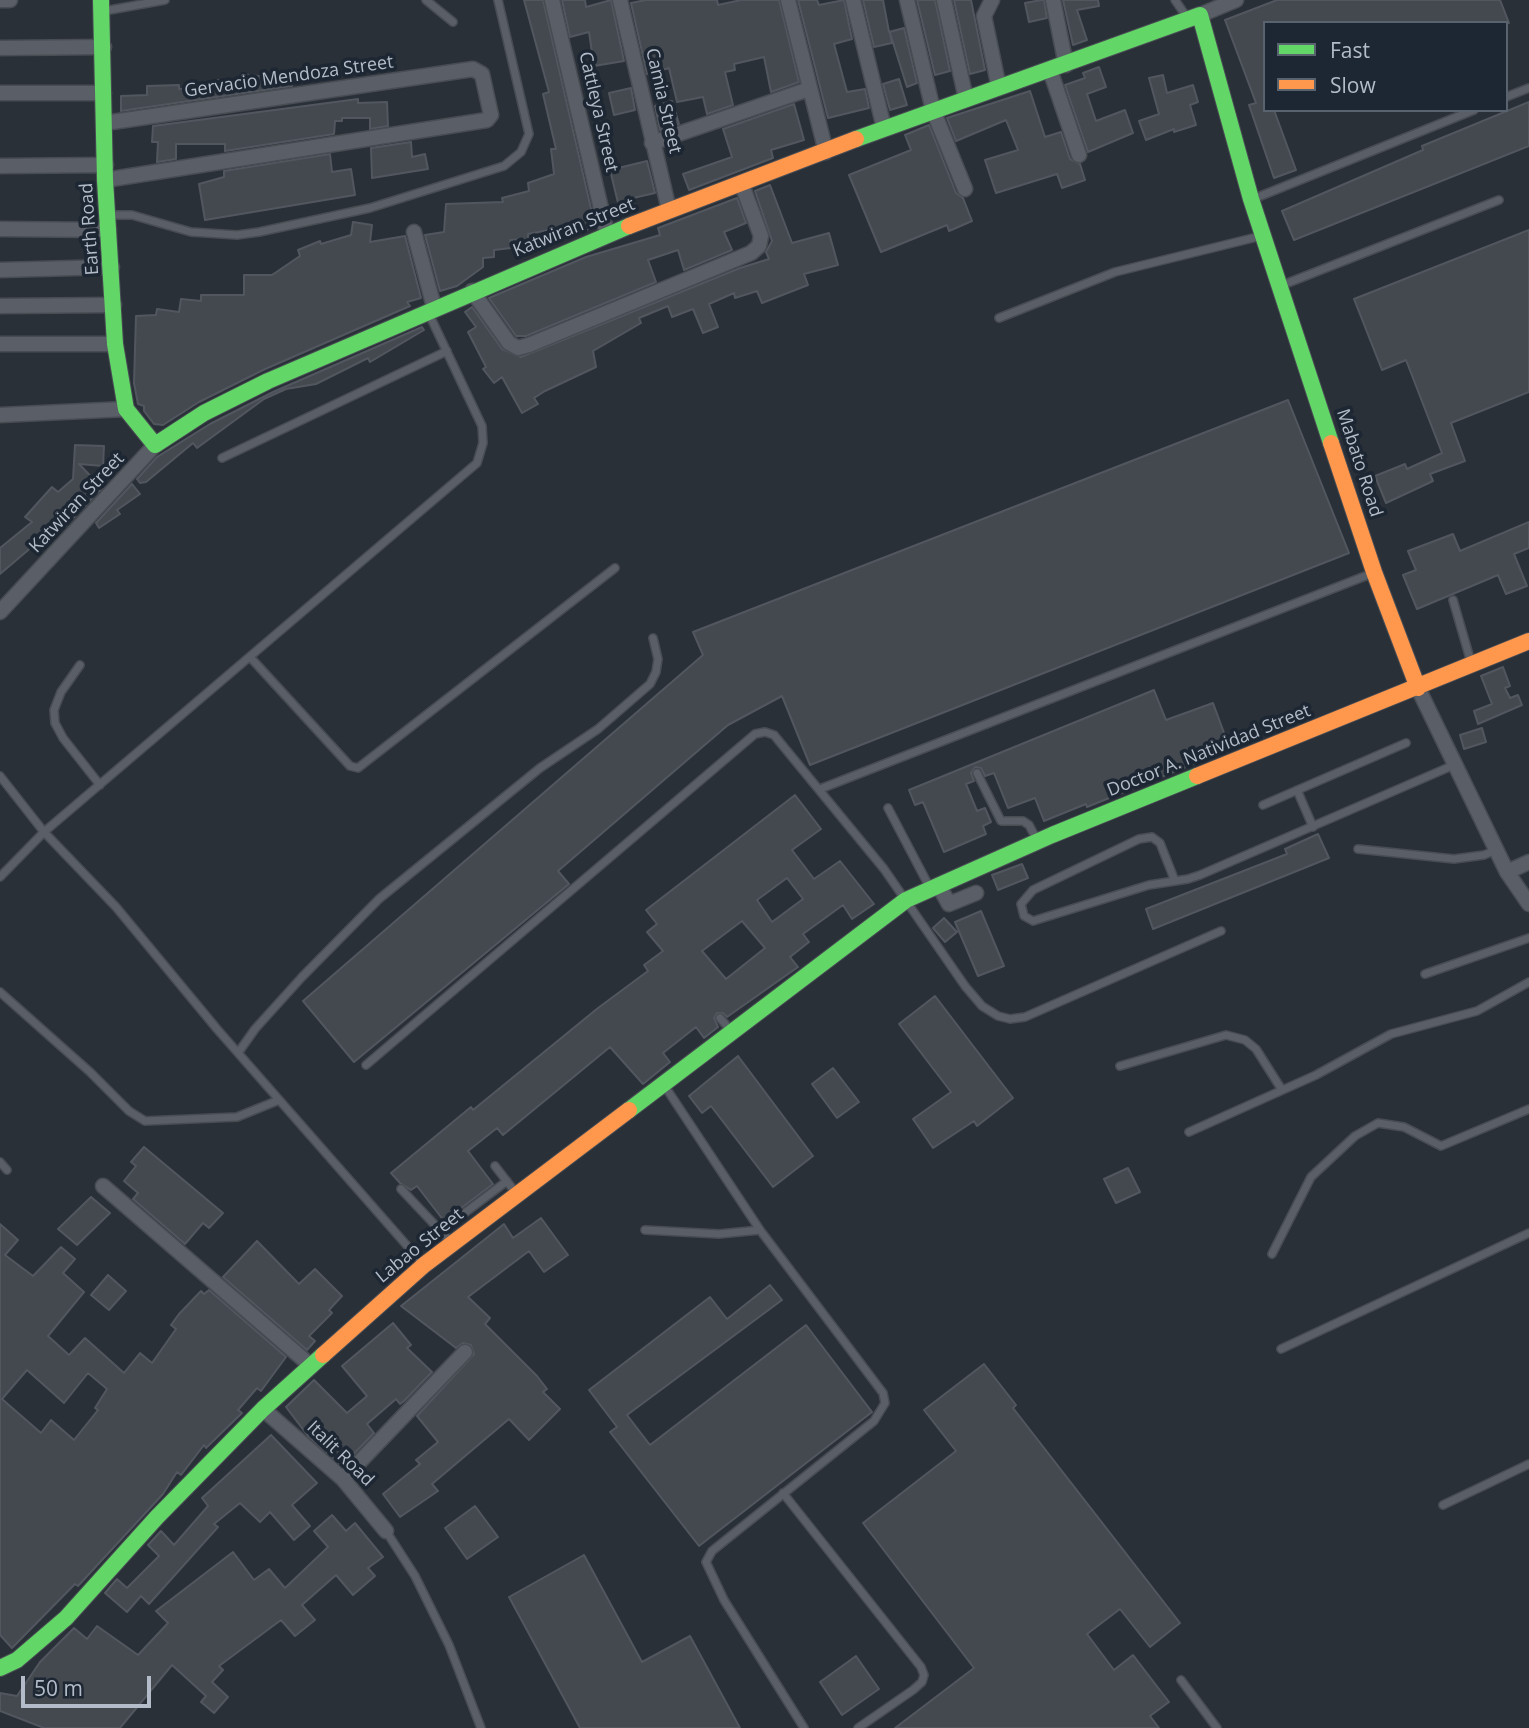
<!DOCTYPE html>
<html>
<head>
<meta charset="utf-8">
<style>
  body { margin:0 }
  #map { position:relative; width:1529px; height:1728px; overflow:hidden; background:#2a3038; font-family:"Open Sans",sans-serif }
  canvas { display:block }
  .legend { position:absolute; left:1263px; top:21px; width:245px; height:91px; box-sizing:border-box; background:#1d2633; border:2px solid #59626f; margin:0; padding:9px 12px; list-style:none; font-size:21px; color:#b4bcc9 }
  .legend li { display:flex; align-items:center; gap:14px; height:35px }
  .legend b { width:35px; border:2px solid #59626f }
  .scale { position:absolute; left:21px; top:1676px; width:130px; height:32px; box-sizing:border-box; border:4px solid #b4bcc9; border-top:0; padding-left:9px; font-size:21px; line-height:24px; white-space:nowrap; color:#b4bcc9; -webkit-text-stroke:5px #1d2633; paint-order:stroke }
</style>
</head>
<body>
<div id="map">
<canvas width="1529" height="1728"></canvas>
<ul class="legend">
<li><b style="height:9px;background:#63d668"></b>Fast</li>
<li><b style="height:9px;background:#ff974d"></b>Slow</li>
</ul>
<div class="scale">50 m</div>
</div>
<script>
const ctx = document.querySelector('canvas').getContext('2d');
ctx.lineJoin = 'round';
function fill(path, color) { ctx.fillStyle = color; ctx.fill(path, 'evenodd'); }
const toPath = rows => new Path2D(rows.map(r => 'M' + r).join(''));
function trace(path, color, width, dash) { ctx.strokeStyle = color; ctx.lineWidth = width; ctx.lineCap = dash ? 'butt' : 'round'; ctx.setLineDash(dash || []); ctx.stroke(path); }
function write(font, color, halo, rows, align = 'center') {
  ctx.font = font + ' "Open Sans",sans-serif'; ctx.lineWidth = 7; ctx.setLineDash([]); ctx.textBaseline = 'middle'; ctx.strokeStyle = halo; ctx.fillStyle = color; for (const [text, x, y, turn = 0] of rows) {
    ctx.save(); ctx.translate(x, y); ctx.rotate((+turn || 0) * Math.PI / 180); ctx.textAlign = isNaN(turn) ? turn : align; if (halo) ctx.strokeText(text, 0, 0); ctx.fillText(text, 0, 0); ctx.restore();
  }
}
const building = toPath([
  [524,0,543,0,595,226,577,234,574,225,528,234,528,239,510,240,511,248,494,250,494,257,483,258,483,267,457,286,440,291,425,235,444,232,446,204,503,202,502,198,529,191,528,183,554,174,551,149,556,149,543,94,549,92,524,0],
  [562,0,585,0,586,7,611,0,624,61,594,66,589,32,570,37,562,0],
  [646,0,717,0,718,5,741,0,779,0,799,82,771,92,764,57,734,64,735,70,725,72,733,105,707,114,703,97,677,102,669,68,647,74,631,3,646,0],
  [798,0,817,0,819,5,844,0,852,39,834,44,847,92,865,89,869,108,828,118,798,0],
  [863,0,883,0,889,32,904,28,917,83,907,87,890,33,892,43,874,47,863,0],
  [917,0,935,0,950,71,935,75,917,0],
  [954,0,971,0,985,70,970,74,954,0],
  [1041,0,1044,0,1047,18,1029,22,1025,3,1041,0],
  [1063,0,1098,0,1099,6,1077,10,1087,40,1073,45,1063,0],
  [1277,0,1500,0,1509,23,1265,23,1265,110,1274,110,1296,170,1274,178,1249,105,1256,103,1225,20,1277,0],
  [1099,67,1106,87,1087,94,1096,121,1125,110,1133,133,1088,152,1065,85,1085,78,1083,73,1099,67],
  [241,74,293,80,292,86,121,111,121,96,147,95,147,86,179,85,179,89,218,86,218,80,241,80,241,74],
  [1163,75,1167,93,1193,85,1198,102,1190,105,1196,125,1174,132,1174,129,1146,140,1139,121,1159,114,1149,78,1163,75],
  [899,79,907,105,890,110,883,84,899,79],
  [631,88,635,110,614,115,609,93,631,88],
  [1030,91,1045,137,1061,132,1070,159,1080,164,1085,180,1062,188,1057,174,996,193,985,160,1018,150,1006,120,956,141,947,118,1030,91],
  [358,99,358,103,387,102,388,126,370,129,370,118,342,118,342,121,335,121,334,134,225,151,225,144,176,144,176,159,157,162,158,142,152,142,153,126,358,99],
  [672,101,679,124,660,130,655,106,672,101],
  [1529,102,1529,146,1294,240,1282,211,1423,150,1422,146,1529,102],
  [794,104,804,140,771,150,773,158,689,190,683,174,732,157,723,129,794,104],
  [929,125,956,193,963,198,972,221,949,231,947,225,881,252,849,175,911,150,905,135,929,125],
  [411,142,412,157,425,154,428,169,372,178,371,148,411,142],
  [330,154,332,172,351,169,355,195,205,220,199,184,224,177,224,171,330,154],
  [647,161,655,193,633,198,636,210,621,215,610,170,647,161],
  [770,185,792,243,829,233,838,265,804,274,808,285,762,303,757,291,735,298,734,293,709,304,718,327,703,333,693,309,672,317,668,306,639,318,641,323,593,351,596,367,545,391,534,398,538,404,522,413,502,377,494,383,483,369,486,367,468,332,476,327,465,312,472,307,502,349,521,357,740,268,769,259,766,252,772,241,755,191,770,185],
  [737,198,746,223,724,232,732,250,684,270,678,250,648,260,656,282,526,336,516,336,489,298,586,257,660,235,658,228,737,198],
  [353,222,372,225,370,242,405,236,421,298,407,302,410,306,263,370,199,402,163,425,154,424,144,411,144,406,138,404,134,383,136,316,156,315,157,309,179,312,181,299,201,301,201,295,244,295,244,275,272,275,300,256,298,250,320,241,321,244,351,235,353,222],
  [1529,230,1529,392,1451,423,1465,461,1430,474,1433,481,1386,503,1375,476,1405,464,1407,469,1442,453,1406,360,1382,370,1354,299,1529,230],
  [422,327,424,330,370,362,368,358,316,384,286,389,264,399,197,448,193,443,146,482,140,483,137,479,157,457,210,424,273,392,422,327],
  [1288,400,1349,553,810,765,782,696,728,725,558,871,569,884,354,1062,303,1001,703,655,693,632,1288,400],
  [75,445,104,446,103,466,79,464,102,488,64,528,60,523,0,574,0,548,32,522,25,517,52,487,58,492,73,479,75,445],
  [132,484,140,494,117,510,120,514,99,528,96,523,132,484],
  [1529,522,1529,548,1514,554,1527,586,1506,594,1498,575,1417,609,1403,575,1416,570,1408,551,1453,534,1460,551,1529,522],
  [1503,667,1510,686,1505,688,1510,698,1518,695,1522,705,1478,724,1474,711,1492,704,1481,676,1503,667],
  [1154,690,1166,720,1213,703,1230,749,1087,807,1086,804,1044,821,1035,798,1008,808,994,773,985,776,981,768,975,767,971,773,974,781,966,784,977,811,985,808,991,822,983,826,986,834,944,852,923,802,915,805,909,790,1154,690],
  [1482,728,1486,742,1464,749,1460,735,1482,728],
  [795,795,821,829,792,850,814,879,840,861,874,904,852,919,843,905,803,934,809,942,790,957,798,967,727,1017,723,1013,717,1013,714,1018,718,1027,704,1038,696,1027,663,1053,670,1062,643,1084,610,1047,503,1135,497,1128,468,1151,493,1184,444,1221,417,1186,411,1190,400,1183,391,1173,471,1107,473,1110,598,1008,648,971,644,965,663,951,647,932,657,924,646,910,795,795],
  [787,878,803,899,772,922,757,900,787,878],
  [742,921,765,948,726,979,702,951,742,921],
  [1318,834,1329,858,1153,929,1146,909,1287,854,1285,849,1318,834],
  [1022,864,1028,878,998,890,992,875,1022,864],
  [981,911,1004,966,978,976,955,922,981,911],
  [944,918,957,932,945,942,933,928,944,918],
  [935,996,1013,1098,977,1126,974,1121,933,1148,913,1119,951,1092,899,1024,935,996],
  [738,1056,813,1156,773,1187,711,1106,702,1113,689,1096,738,1056],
  [833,1068,859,1102,837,1118,812,1084,833,1068],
  [144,1147,223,1213,209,1228,203,1223,185,1244,133,1199,138,1193,124,1181,136,1166,131,1162,144,1147],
  [1128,1168,1140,1192,1116,1203,1104,1179,1128,1168],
  [91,1197,110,1213,77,1245,58,1229,91,1197],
  [541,1218,568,1255,544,1272,529,1251,468,1297,490,1318,485,1324,537,1376,547,1389,543,1392,560,1409,529,1440,509,1419,432,1484,438,1491,400,1517,383,1494,420,1464,416,1460,438,1442,417,1416,474,1354,471,1345,463,1343,456,1348,401,1306,504,1224,513,1238,541,1218],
  [0,1224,18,1240,5,1255,33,1276,61,1247,75,1259,63,1273,84,1292,48,1336,69,1355,85,1338,124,1373,140,1353,152,1363,176,1329,171,1325,179,1314,201,1291,204,1294,209,1290,286,1357,261,1391,257,1388,238,1410,242,1413,206,1448,204,1445,181,1475,177,1472,163,1494,78,1586,75,1584,12,1648,0,1635,0,1224],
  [27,1370,64,1403,88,1373,107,1389,95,1408,98,1410,74,1440,51,1420,41,1433,2,1399,27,1370],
  [257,1241,299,1284,315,1269,342,1296,329,1310,332,1313,309,1336,315,1341,307,1350,223,1277,257,1241],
  [108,1275,126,1291,109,1310,91,1295,108,1275],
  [770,1285,782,1300,627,1415,650,1445,806,1325,872,1412,699,1546,610,1432,617,1427,589,1390,710,1297,727,1319,770,1285],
  [393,1323,411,1345,407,1348,432,1372,404,1401,400,1404,396,1399,367,1424,374,1433,342,1466,308,1436,286,1407,314,1380,347,1413,367,1396,342,1366,393,1323],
  [984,1364,1016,1405,1013,1408,1180,1623,1150,1647,1120,1609,1087,1634,1114,1670,1133,1655,1169,1702,1150,1716,1159,1728,895,1728,974,1668,863,1523,956,1451,924,1410,984,1364],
  [271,1435,317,1483,292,1505,310,1526,294,1540,270,1512,260,1522,240,1503,214,1524,218,1527,149,1604,141,1596,127,1612,105,1593,117,1579,127,1588,159,1556,148,1545,161,1531,174,1545,208,1506,202,1498,271,1435],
  [475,1506,498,1537,467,1559,445,1528,475,1506],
  [332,1515,346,1531,355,1523,383,1557,368,1568,375,1576,353,1595,336,1575,302,1605,315,1620,295,1636,281,1620,219,1666,223,1670,212,1682,228,1697,214,1713,201,1702,206,1696,172,1665,120,1728,44,1728,0,1711,0,1693,17,1696,40,1662,74,1628,87,1639,97,1626,138,1655,168,1623,156,1611,233,1552,254,1580,269,1569,285,1588,328,1547,314,1531,332,1515],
  [584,1555,642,1662,690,1636,740,1728,580,1728,509,1597,584,1555],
  [856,1656,879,1689,842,1715,820,1682,856,1656]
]);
fill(building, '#444950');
trace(building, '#52575f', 2);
const lane = toPath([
  [426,0,453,22],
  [1175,0,1186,16],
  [104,11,165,0],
  [1506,97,1529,88],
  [1253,199,1474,110],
  [109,215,132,215,191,232,237,235,259,232,370,208,504,166,521,152,529,134,498,0],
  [1280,286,1499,200],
  [999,318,1115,272,1261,236],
  [222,458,447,351],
  [1453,600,1471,662],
  [250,657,350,766,358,768,615,568],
  [80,665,61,692,54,710,55,723,63,738,100,785],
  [977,773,1001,821,1023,821,1029,825,1037,840],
  [0,776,44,832,116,907,217,1029,424,1265],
  [820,789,1373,573],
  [1297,790,1313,827],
  [1263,805,1406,743],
  [888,808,930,888],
  [1358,849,1454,859,1484,855,1496,850],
  [0,877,44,832,477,463,483,443,482,426,429,314],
  [1175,881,1160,843,1152,837,1139,839,1033,890,1021,904,1024,916,1033,921,1149,885,1188,879,1200,875,1454,765],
  [1425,974,1529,938],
  [0,992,90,1072,129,1111,145,1121,237,1117,279,1100],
  [720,1018,732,1032],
  [238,1053,255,1029,302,977,379,899,540,768,598,729,650,684,656,672,658,659,653,638],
  [366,1065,755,734,765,732,774,735,884,869,965,986,982,1006,998,1016,1010,1019,1025,1017,1221,931],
  [1120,1066,1226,1035,1245,1040,1256,1049,1282,1090],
  [664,1085,760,1230,883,1393,885,1403,874,1421,712,1551,706,1562,724,1600,804,1728],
  [1189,1132,1316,1075,1391,1034,1477,1011,1529,982],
  [0,1162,7,1170],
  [495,1166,516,1193],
  [401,1189,451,1242],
  [442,1230,507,1181],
  [645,1230,719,1234,760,1230],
  [1272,1254,1311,1177,1355,1136,1378,1123,1404,1127,1441,1146,1529,1109],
  [1281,1349,1529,1233],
  [783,1493,921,1667,924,1675,922,1682,913,1690,858,1728],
  [1443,1505,1529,1464],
  [386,1531,415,1576,449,1645,481,1728],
  [1181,1680,1217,1728]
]);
const street = toPath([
  [0,0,10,0],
  [552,0,607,234],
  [620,0,669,210],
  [788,0,826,152],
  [853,0,884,128],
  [907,0,933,110,965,189],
  [944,0,966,99],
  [992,0,984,16,999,88],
  [1053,0,1066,65],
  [1200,15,1236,0],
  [0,48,104,47],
  [1050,70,1079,155],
  [0,93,104,93],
  [105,123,473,69,482,74,491,115,487,120,105,180],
  [652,143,809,89],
  [0,166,106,165],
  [0,229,109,230],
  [414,232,434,307],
  [0,270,112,267],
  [472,291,509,343,518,348,529,345,751,253,759,246,761,236,742,185],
  [0,306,114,305],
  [0,344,115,344],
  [0,415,126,409],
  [0,612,155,445],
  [1418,688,1507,872,1529,904],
  [1507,872,1529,862],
  [939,886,949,904,976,893],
  [103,1186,310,1365],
  [263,1409,343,1479,386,1531],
  [343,1479,465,1352]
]);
const fast = toPath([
  [101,0,105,180,115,344,126,409,155,445,204,413,268,381,629,226],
  [856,139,1200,15,1251,199,1331,443],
  [629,1110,906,900,1052,835,1197,776],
  [0,1668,17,1660,66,1618,157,1517,263,1409,323,1355]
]);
const slow = toPath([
  [629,226,856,139],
  [1331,443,1374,572,1418,688],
  [1197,776,1529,641],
  [323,1355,424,1265,629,1110]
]);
trace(lane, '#484c53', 10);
trace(street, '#484c53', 17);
trace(fast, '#484c53', 18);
trace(slow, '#484c53', 18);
trace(lane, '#5a5e66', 7);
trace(street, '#5a5e66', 14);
trace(fast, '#63d668', 16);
trace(slow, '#ff974d', 16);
write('18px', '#b4bcc9', '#1d2633', [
  ["Gervacio Mendoza Street",289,77,-8],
  ["Camia Street",663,101,77],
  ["Cattleya Street",598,112,77],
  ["Katwiran Street",574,228,-22],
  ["Earth Road",90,229,-94],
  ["Mabato Road",1359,463,72],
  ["Katwiran Street",77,503,-47],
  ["Doctor A. Natividad Street",1209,751,-22],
  ["Labao Street",420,1246,-39],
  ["Italit Road",340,1454,44]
]);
</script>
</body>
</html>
